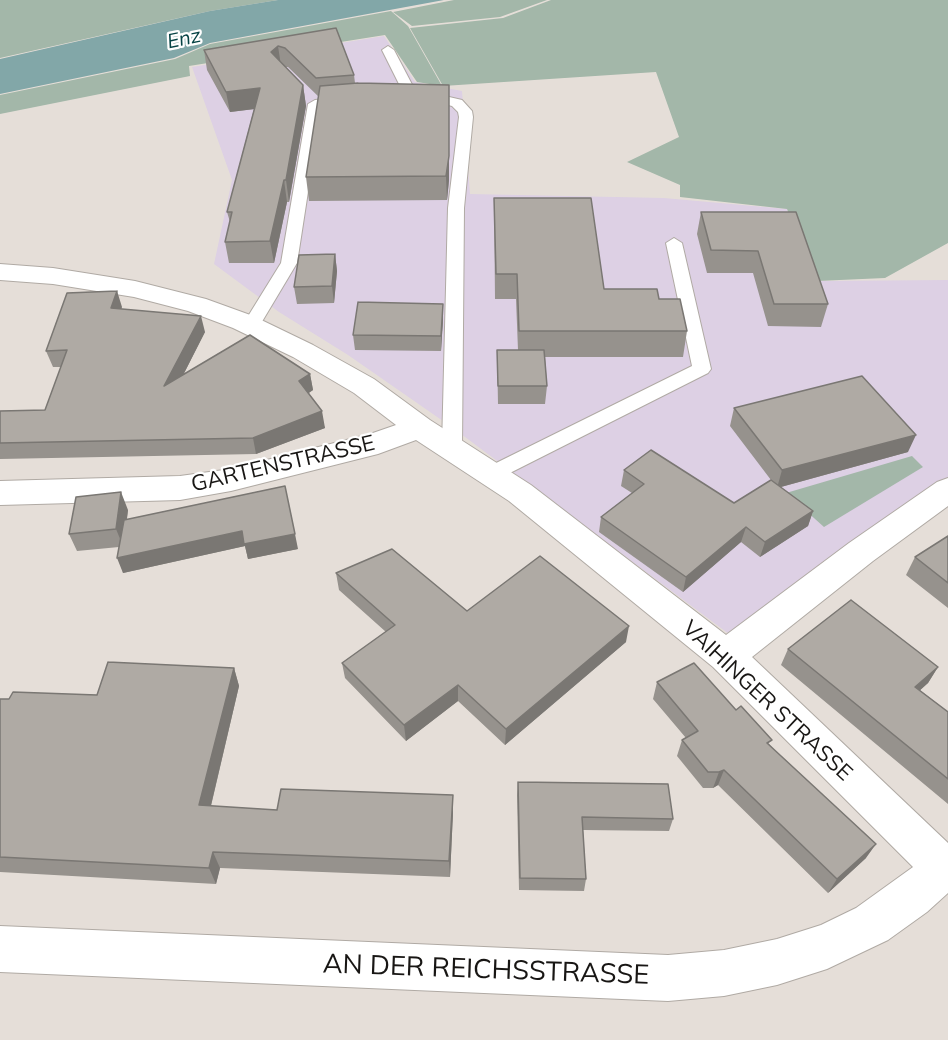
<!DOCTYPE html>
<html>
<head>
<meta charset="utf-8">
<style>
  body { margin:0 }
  canvas { display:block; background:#e5ded8 }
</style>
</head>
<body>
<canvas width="948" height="1040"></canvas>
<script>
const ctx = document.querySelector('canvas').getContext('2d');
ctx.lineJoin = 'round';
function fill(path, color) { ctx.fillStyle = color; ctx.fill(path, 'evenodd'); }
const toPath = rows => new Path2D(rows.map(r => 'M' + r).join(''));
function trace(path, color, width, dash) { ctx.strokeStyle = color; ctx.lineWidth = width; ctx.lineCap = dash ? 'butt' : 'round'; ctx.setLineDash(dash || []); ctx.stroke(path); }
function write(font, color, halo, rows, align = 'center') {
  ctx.font = font + ' Mulish,sans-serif'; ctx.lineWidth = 4.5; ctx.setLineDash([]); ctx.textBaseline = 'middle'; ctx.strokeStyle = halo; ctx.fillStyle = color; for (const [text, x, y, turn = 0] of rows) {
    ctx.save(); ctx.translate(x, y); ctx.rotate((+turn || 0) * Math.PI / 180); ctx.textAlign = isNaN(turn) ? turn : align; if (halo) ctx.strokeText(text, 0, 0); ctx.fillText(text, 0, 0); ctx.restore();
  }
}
fill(toPath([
  [384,36,415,82,462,91,470,194,664,198,787,209,817,281,948,280,948,480,737,640,453,428,348,355,279,312,214,264,232,180,192,67]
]), '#ddd0e4');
fill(toPath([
  [0,0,278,0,210,11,0,58],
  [454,0,547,0,500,17,412,26,393,12],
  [551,0,948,0,948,243,885,278,817,281,787,209,680,197,680,185,627,162,679,137,656,72,443,86,410,28,503,18],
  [391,11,408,26,442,86,417,82,385,35,189,66,190,76,0,114,0,95,175,59,210,44],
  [912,456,923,467,824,527,786,493]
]), '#a3b7a9');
fill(toPath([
  [278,0,444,0,210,43,174,58,0,94,0,59,210,11]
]), '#82a7a8');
const lane = toPath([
  [388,46,394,50,417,94,432,93,462,100,472,111,473,117,464,208,462,447,459,452,452,454,445,452,442,447,448,208,459,117,458,112,452,106,432,101,407,100,382,50,388,46],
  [344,97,349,98,351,101,349,104,321,107,297,263,257,330,245,330,242,326,281,263,308,104,315,100,344,97],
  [674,238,682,243,711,369,708,373,498,479,491,481,484,479,481,474,484,469,692,366,666,243,674,238]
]);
const street = toPath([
  [0,264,53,268,135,281,206,299,253,316,313,345,374,379,430,420,531,485,726,635,849,543,937,482,948,478,948,506,873,561,752,657,948,843,948,893,927,912,888,940,827,969,777,985,724,996,668,1001,0,972,0,926,668,955,724,950,777,939,821,925,856,908,913,867,713,667,509,501,416,440,378,454,231,491,180,500,0,505,0,481,180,476,231,469,370,434,396,425,354,393,293,357,233,328,188,311,134,297,53,284,0,280,0,264]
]);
trace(lane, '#b0aaa4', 2);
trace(street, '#b0aaa4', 2);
fill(lane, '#fff');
fill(street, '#fff');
fill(toPath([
  [336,28,354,75,355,83,449,85,449,180,447,200,309,201,306,177,319,97,288,67,285,67,303,85,306,106,289,202,287,202,274,263,229,263,225,242,230,222,227,212,254,109,230,112,207,70,204,50],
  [494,198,604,289,659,299,687,331,683,357,545,357,547,386,545,404,498,404,497,350,518,350,516,299,495,299],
  [701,212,796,212,828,304,821,327,768,326,753,273,707,273,697,234],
  [335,254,337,271,334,303,297,304,294,287],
  [117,291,121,309,205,332,183,375,310,374,313,390,309,393,325,428,256,454,0,459,0,411,45,410,61,367,53,367,46,351],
  [443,319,441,351,355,350,353,335],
  [734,408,908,452,781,487,813,511,808,526,760,557,741,542,683,592,599,532,601,517,632,493,621,486,624,470,734,503,771,480,730,426],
  [128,510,127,519,298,549,248,559,245,546,123,573,119,547,77,551,69,534],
  [948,536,948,608,906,575,915,557],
  [336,573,467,611,626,642,505,745,458,701,406,741,345,678,342,663,386,632,339,590],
  [788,649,938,667,928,683,920,690,948,712,948,804,781,665],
  [234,668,239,686,211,806,277,810,453,812,450,877,220,868,216,884,0,872,0,699,9,699,97,695],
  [657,682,736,710,770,745,866,858,828,893,718,785,713,788,703,788,677,756,682,740,686,738,653,699],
  [518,782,673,819,669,831,583,830,586,879,584,891,519,890,517,795]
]), '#96928d');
fill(toPath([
  [278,46,281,66,271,52],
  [303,85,306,106,289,202,286,180],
  [449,85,449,180,447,200,446,176],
  [260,88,263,108,230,112,226,92],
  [284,180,287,202,274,263,270,241],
  [335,254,337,271,334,303,332,286],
  [117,291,122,307,117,324,111,308],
  [443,304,443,319,441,351,441,336],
  [201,316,205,332,169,403,164,386],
  [310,374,313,390,302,397,299,381],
  [322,411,325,428,256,454,253,438],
  [916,435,908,452,777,488,782,470],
  [121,492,128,510,123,546,116,529],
  [813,511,808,526,760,557,765,542],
  [746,527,741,542,683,592,686,577],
  [242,531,295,534,298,549,248,559,245,546,123,573,117,558],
  [629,626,626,642,505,745,506,729],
  [938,667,928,683,906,703,915,687],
  [234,668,239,686,207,822,199,805],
  [458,685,458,701,406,741,404,725],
  [724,770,718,785,713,788,719,772],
  [453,795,453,812,450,877,449,861],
  [876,844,866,858,828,893,837,879],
  [213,852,220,868,216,884,209,868]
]), '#7a7773');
const building = toPath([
  [336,28,354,75,316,78,285,48,278,46,271,52,303,85,286,180,284,180,270,241,225,242,232,212,227,212,260,88,226,92,204,50,336,28],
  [358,83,449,85,449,156,446,176,306,177,320,86,358,83],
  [494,198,591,198,604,289,657,289,659,299,680,299,687,331,519,331,517,274,496,274,494,198],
  [701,212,796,212,828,304,774,304,758,251,711,250,701,212],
  [335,254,332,286,294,287,299,255,335,254],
  [117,291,111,308,201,316,164,386,250,335,310,374,299,381,322,411,253,438,0,443,0,411,45,410,67,350,46,351,67,293,117,291],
  [358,302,443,304,441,336,353,335,358,302],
  [497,350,544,350,547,386,498,386,497,350],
  [862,376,916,435,782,470,734,408,862,376],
  [651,450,734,503,771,480,813,511,765,542,746,527,686,577,601,517,644,484,624,470,651,450],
  [285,486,295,534,244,544,242,531,117,558,124,520,285,486],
  [121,492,116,529,69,534,76,497,121,492],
  [948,536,948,583,915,557,948,536],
  [392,549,467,611,540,556,629,626,506,729,458,685,404,725,342,663,395,625,336,573,392,549],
  [851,600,938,667,915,687,948,712,948,779,788,649,851,600],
  [108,662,234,668,199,805,277,810,281,789,453,795,449,861,213,852,209,868,0,857,0,699,9,699,13,692,97,695,108,662],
  [694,663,736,710,741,706,772,740,767,743,876,844,837,879,724,770,719,772,708,772,682,740,698,731,657,682,694,663],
  [518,782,668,784,673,819,582,817,586,879,520,878,518,782]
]);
fill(building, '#afaaa4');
trace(building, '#7a7773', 1.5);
write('italic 20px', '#064345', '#fff', [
  ["Enz",184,39,-12]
]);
write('22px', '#181614', '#fff', [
  ["GARTENSTRASSE",283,464,-13],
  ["VAIHINGER STRASSE",767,701,43]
]);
write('27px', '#181614', '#fff', [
  ["AN DER REICHSSTRASSE",486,970,2]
]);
</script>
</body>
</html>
